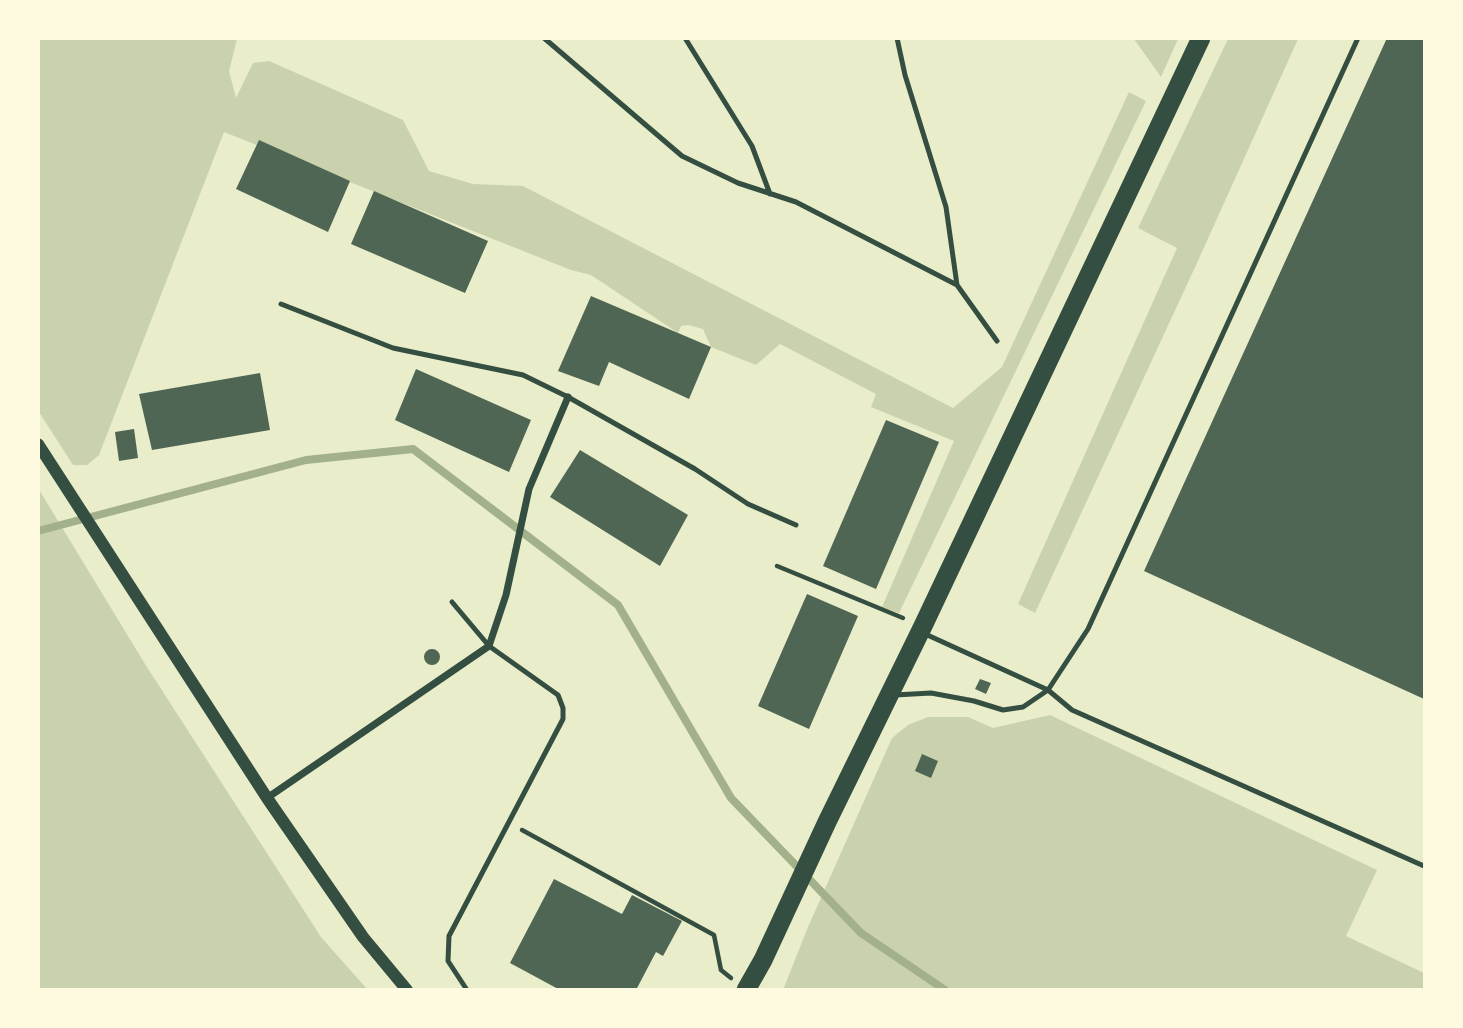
<!DOCTYPE html>
<html>
<head>
<meta charset="utf-8">
<style>
  body { margin:0 }
  #map { position:relative; width:1463px; height:1028px; overflow:hidden; background:#e9edc9; font-family:"Playfair Display",serif }
  canvas { display:block }
  .frame { position:absolute; inset:0; border:40px solid #fefae0; pointer-events:none }
</style>
</head>
<body>
<div id="map">
<canvas width="1463" height="1028"></canvas>
<div class="frame"></div>
</div>
<script>
const ctx = document.querySelector('canvas').getContext('2d');
ctx.lineJoin = 'round';
function fill(path, color) { ctx.fillStyle = color; ctx.fill(path, 'evenodd'); }
const toPath = rows => new Path2D(rows.map(r => 'M' + r).join(''));
function trace(path, color, width, dash) { ctx.strokeStyle = color; ctx.lineWidth = width; ctx.lineCap = dash ? 'butt' : 'round'; ctx.setLineDash(dash || []); ctx.stroke(path); }
fill(toPath([
  [38,39,237,39,229,71,236,98,253,63,269,61,403,120,429,171,473,184,523,186,953,408,1002,367,1129,92,1146,101,899,613,882,607,954,441,871,407,876,394,780,344,756,365,711,347,703,329,688,325,681,326,678,333,591,275,571,270,224,132,99,455,87,465,73,465,39,412],
  [1134,39,1178,39,1161,77],
  [1228,39,1298,39,1197,263,1035,613,1018,604,1177,248,1138,228],
  [38,488,145,664,321,937,367,989,39,989],
  [1050,715,1377,870,1346,936,1424,973,1424,990,783,990,808,927,892,738,908,725,928,717,968,717,993,728]
]), '#cad2ad');
trace(toPath([
  [38,531,306,460,413,449,618,605,731,798,861,933,945,990]
]), '#a3b18a', 8);
fill(toPath([
  [1387,38,1424,38,1424,699,1144,571],
  [259,140,350,181,328,232,236,189],
  [374,191,488,241,465,293,351,244],
  [591,296,711,347,689,399,609,362,599,386,558,371],
  [416,369,531,420,509,472,395,420],
  [260,373,270,430,152,450,139,394],
  [886,420,939,442,876,589,823,566],
  [134,429,138,458,119,461,115,432],
  [580,450,688,515,660,566,550,497],
  [807,594,858,616,809,729,758,706],
  '424 657a8 8 0 1 1 16 0a8 8 0 1 1-16 0Z',
  [980,679,991,683,986,694,975,689],
  [922,754,938,761,931,778,915,771],
  [554,879,622,914,632,895,682,921,663,956,656,952,636,990,560,990,510,963]
]), '#4f6655');
trace(toPath([
  [777,566,903,618],
  [522,830,714,935,721,970,731,978]
]), '#344e41', 4.5);
trace(toPath([
  [544,38,682,156,738,183,796,202,957,285,997,341],
  [685,38,752,146,770,194],
  [897,38,905,75,946,207,957,285],
  [281,304,393,348,523,375,568,397,695,469,748,504,796,525],
  [452,602,489,646,558,695,563,708,563,719,449,936,448,961,467,990],
  [923,633,1048,690,1072,710,1424,866],
  [895,695,931,693,974,701,1003,710,1023,707,1048,690,1088,629,1358,38]
]), '#344e41', 5);
trace(toPath([
  [267,798,489,646,506,595,529,489,568,397]
]), '#344e41', 7);
trace(toPath([
  [38,444,267,798,363,937,407,990]
]), '#344e41', 12);
trace(toPath([
  [746,990,763,960,827,822,923,626,1201,38]
]), '#344e41', 19);
</script>
</body>
</html>
